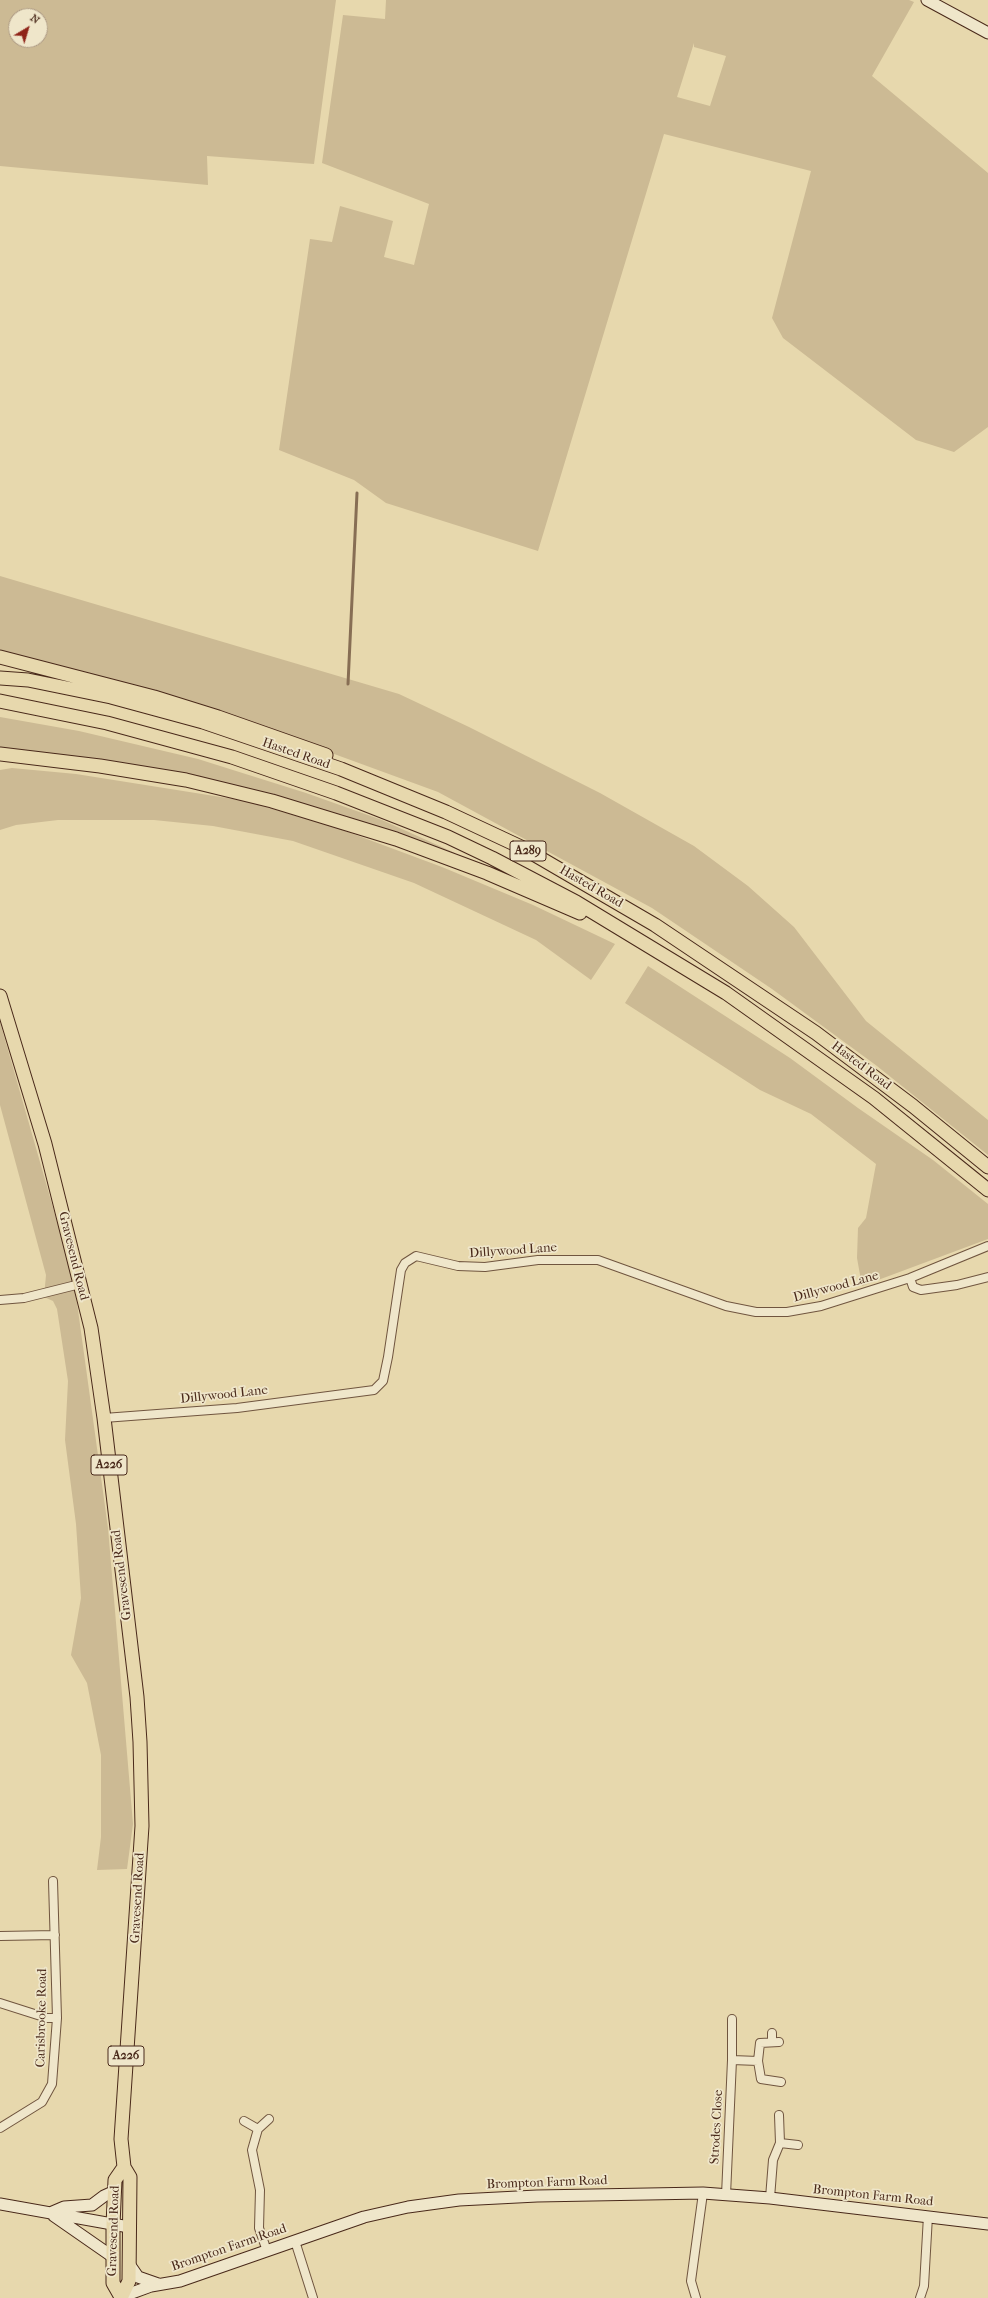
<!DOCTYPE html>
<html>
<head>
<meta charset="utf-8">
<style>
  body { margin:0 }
  #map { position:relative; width:988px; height:2298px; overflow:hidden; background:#e7d8ad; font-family:"IM FELL French Canon",serif }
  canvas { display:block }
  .north { position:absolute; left:8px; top:8px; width:40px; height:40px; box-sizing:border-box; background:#efe6ca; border:1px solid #ad9a84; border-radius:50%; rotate:38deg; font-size:11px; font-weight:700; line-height:16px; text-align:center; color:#49291a }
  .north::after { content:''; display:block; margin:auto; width:14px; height:18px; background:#8f2418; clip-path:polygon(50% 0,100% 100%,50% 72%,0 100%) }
</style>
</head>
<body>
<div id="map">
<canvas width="988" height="2298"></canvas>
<div class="north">N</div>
</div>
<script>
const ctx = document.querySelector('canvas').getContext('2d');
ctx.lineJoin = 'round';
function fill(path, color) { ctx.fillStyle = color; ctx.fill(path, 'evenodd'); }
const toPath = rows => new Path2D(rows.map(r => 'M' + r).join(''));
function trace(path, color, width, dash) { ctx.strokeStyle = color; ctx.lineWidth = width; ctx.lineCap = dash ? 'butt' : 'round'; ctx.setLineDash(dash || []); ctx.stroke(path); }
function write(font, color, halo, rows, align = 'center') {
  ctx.font = font + ' "IM FELL French Canon",serif'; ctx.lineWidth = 3.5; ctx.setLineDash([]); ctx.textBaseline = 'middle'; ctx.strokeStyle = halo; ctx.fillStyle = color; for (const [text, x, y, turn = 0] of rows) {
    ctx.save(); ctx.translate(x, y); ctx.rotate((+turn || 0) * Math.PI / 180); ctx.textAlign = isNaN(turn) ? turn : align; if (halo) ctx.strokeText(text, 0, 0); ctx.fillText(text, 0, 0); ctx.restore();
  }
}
fill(toPath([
  [0,0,336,0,314,164,207,156,208,185,0,166],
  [16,16,40,16,40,40,16,40],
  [386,0,909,0,914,2,872,76,988,173,988,427,954,452,916,440,783,338,772,318,811,171,664,134,538,551,386,503,354,480,279,450,310,239,332,242,340,206,393,221,384,257,414,265,429,204,322,163,343,15,385,19],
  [694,43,694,47,726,56,710,106,677,97],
  [0,576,399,694,469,727,600,793,694,846,748,886,794,927,866,1021,988,1120,988,1155,877,1066,772,989,652,908,438,792,326,751,0,652],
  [0,717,79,731,198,759,306,793,382,820,455,853,454,856,300,803,0,750],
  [12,768,76,774,246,801,340,829,442,867,533,905,615,944,591,980,536,940,414,883,293,841,213,826,154,820,58,820,16,825,0,830,0,770],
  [648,966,790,1058,858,1108,933,1160,988,1204,988,1239,862,1286,857,1258,858,1228,866,1218,876,1164,811,1114,760,1090,625,1003],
  [0,1022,74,1281,108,1528,133,1824,127,1869,97,1870,101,1837,101,1755,87,1683,71,1655,81,1598,76,1524,65,1440,68,1381,57,1309,53,1301,44,1297,46,1275,0,1105]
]), '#ccba94');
trace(toPath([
  [348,684,357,493]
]), '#876e54', 3);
const street = toPath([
  [910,1278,913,1287,921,1290,957,1285,988,1277],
  [0,1300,24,1298,80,1284],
  [104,1418,237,1408,374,1390,383,1381,388,1357,401,1270,405,1263,416,1256,458,1266,485,1267,538,1260,598,1260,726,1306,756,1312,787,1312,821,1306,910,1278,988,1246],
  [0,1936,55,1935],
  [0,2003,47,2018,57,2018],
  [772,2042,772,2033],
  [732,2060,758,2061,761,2079,781,2082],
  [758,2061,760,2043,779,2042],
  [244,2121,258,2129],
  [0,2128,42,2102,52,2084,57,2018,53,1881],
  [780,2143,798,2145],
  [726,2195,732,2060,732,2019],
  [770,2198,773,2160,780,2143,779,2115],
  [295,2241,313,2298],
  [267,2251,259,2228,260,2190,252,2150,258,2129,269,2119],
  [696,2298,691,2281,703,2193],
  [920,2298,924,2286,928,2216]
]);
const secondary = toPath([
  [927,0,988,33],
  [0,2204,129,2227],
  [50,2213,64,2207,92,2205,104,2196,115,2191],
  [54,2216,113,2257],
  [129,2264,138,2277,158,2284],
  [121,2297,151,2286,180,2281,364,2217,408,2207,459,2200,537,2196,703,2193,770,2198,988,2224]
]);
const primary = toPath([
  [0,657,154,697,218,717,326,755],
  [0,678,28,680,111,697,203,722,341,769,446,812,523,848,655,925,816,1033,913,1106,988,1167],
  [0,701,107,723,232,757,336,793,448,837,492,858,576,902,726,993,874,1098,988,1190],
  [0,754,100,766,186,780,272,801,396,839,487,873,580,913],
  [0,996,45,1144,91,1328,104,1418,137,1697,140,1742,142,1826,121,2139,124,2167,130,2177,129,2281,121,2298],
  [121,2297,113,2283,113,2225,115,2180,124,2167]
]);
trace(street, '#70553f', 10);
trace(secondary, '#49291a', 13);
trace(primary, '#49291a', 15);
trace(street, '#efe6ca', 8);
trace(secondary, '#efe6ca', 11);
trace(primary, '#e7d8ad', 13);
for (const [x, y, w] of [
  [528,851,36],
  [109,1465,36],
  [126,2056,36]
]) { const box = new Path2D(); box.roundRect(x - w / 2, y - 10, w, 20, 3); ctx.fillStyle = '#efe6ca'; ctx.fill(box); trace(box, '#49291a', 1); }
write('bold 12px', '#49291a', null, [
  ["A289",528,851],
  ["A226",109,1465],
  ["A226",126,2056]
]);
write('13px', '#49291a', '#efe6ca', [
  ["Hasted Road",296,754,19],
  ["Hasted Road",591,887,30],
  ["Hasted Road",861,1066,37],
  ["Dillywood Lane",513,1251,-4],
  ["Gravesend Road",73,1256,76],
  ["Dillywood Lane",836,1287,-15],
  ["Dillywood Lane",224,1395,-6],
  ["Gravesend Road",122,1575,-97],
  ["Gravesend Road",138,1898,-87],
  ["Carisbrooke Road",42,2018,-89],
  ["Strodes Close",717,2127,-87],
  ["Brompton Farm Road",547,2183,-2],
  ["Brompton Farm Road",873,2196,6],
  ["Gravesend Road",114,2231,-88],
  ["Brompton Farm Road",229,2248,-19]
]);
</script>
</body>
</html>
